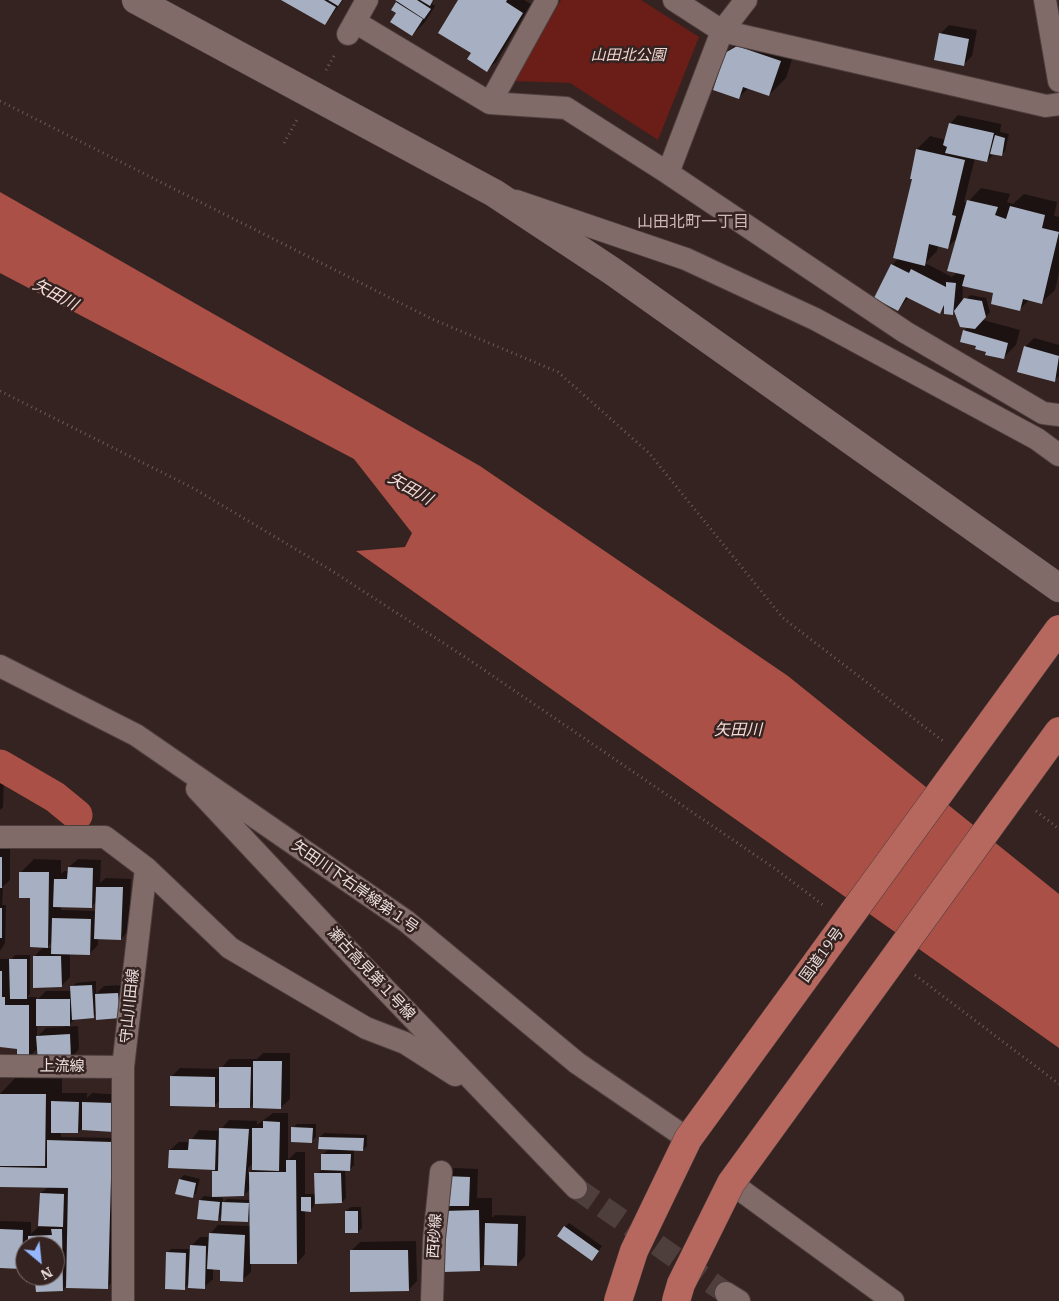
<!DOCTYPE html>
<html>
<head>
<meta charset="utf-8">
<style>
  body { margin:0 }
  #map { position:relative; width:1059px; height:1301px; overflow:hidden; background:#342320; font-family:"IBM Plex Serif",serif }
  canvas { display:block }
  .north { position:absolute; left:15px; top:1236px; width:50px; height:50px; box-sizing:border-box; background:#342320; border:1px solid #7d6e6c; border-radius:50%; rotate:152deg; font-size:14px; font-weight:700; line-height:20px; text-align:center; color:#ebdedd }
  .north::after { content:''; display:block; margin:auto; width:18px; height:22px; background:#94b7fd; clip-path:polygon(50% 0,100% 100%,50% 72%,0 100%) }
</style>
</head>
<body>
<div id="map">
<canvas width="1059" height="1301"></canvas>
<div class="north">N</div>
</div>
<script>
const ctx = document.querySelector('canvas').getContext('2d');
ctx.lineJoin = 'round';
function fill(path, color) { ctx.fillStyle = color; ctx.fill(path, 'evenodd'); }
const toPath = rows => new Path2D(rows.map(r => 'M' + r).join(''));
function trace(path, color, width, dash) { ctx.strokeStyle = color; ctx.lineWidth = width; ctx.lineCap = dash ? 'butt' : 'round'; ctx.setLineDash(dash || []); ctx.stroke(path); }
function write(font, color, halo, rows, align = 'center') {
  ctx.font = font + ' "IBM Plex Serif","Noto Sans JP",serif'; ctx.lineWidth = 5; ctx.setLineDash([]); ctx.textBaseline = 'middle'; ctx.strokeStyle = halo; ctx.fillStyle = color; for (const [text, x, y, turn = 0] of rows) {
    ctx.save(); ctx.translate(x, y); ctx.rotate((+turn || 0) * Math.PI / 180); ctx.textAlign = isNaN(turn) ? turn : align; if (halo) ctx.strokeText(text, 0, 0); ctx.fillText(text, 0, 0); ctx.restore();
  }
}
fill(toPath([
  [561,0,641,0,699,37,658,140,570,83,512,81]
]), '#6b1d18');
fill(toPath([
  [0,192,480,466,788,676,1059,894,1059,1048,356,551,405,547,412,533,354,459,0,273]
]), '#aa5046');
fill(toPath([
  [284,0,343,0,325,24],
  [397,0,434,0,431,3,435,6,425,22,412,35,397,13],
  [459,0,524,0,531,4,496,62,487,70,473,53],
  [949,25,977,30,972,56,964,64,940,34],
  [743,37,797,44,786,78,769,95,749,88,739,97,726,54],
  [958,115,1001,124,1000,132,1009,134,1005,151,1001,155,994,154,987,161,975,158,964,202,967,203,981,188,1010,194,1007,202,1013,204,1024,194,1057,202,1054,216,1059,217,1059,272,1055,290,1042,302,1029,300,1020,309,994,292,963,285,962,304,970,295,986,298,990,312,983,320,1020,330,1016,345,1003,358,987,351,964,331,968,327,955,311,953,314,946,307,940,312,909,297,898,309,892,265,899,258,917,149,930,136,946,140,950,124],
  [956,239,948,270,958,272,952,277,925,263,937,251,938,245,948,247],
  [1034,338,1059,345,1059,376,1055,380,1025,347],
  [0,774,4,774,3,807,0,810],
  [0,849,10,849,10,880,1,888,3,888,2,905,6,905,5,943,0,951],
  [34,859,61,860,61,874,64,871,69,871,69,867,78,859,101,860,100,883,106,878,131,879,129,930,121,939,98,938,98,945,89,954,70,953,70,977,61,986,34,957,44,946,32,897,21,872],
  [96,902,96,911,61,910,61,906,91,907],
  [53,941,53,948,46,948],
  [15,955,30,955,30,994,27,997,37,997,37,1000,46,991,72,991,72,987,76,983,96,981,96,994,104,986,126,985,128,1008,97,1013,93,1017,76,1018,67,1027,78,1026,79,1049,71,1058,38,1048,28,1058,18,1048,6,1048,6,1044,0,1046,0,959,12,959],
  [37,1025,65,1025,65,1027,46,1028,37,1037],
  [263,1053,290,1053,290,1099,281,1107,254,1103,250,1107,220,1100,214,1106,171,1077,180,1068,221,1069,229,1059,257,1059],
  [16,1077,62,1078,62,1093,87,1093,87,1098,92,1093,122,1095,78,1132,61,1131,61,1137,116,1138,111,1283,107,1287,66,1286,63,1290,37,1281,30,1276,55,1276,55,1246,25,1246,25,1265,22,1268,0,1267,0,1221,31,1222,31,1234,38,1227,53,1227,41,1193,48,1187,0,1186,0,1094],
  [273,1113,288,1113,288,1160,296,1152,305,1152,305,1194,316,1194,316,1174,322,1170,323,1154,329,1149,320,1137,324,1133,367,1135,367,1146,363,1150,354,1150,354,1165,350,1169,345,1169,346,1198,342,1202,314,1202,314,1206,310,1210,305,1210,305,1254,297,1263,251,1263,251,1272,242,1280,222,1269,213,1268,213,1279,204,1287,189,1283,184,1289,167,1253,171,1249,191,1249,191,1246,200,1237,210,1237,210,1234,218,1225,250,1226,250,1218,247,1221,222,1215,217,1220,200,1200,204,1196,213,1197,213,1171,215,1169,169,1167,170,1150,179,1142,190,1142,199,1130,220,1131,229,1120,257,1121,257,1125],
  [253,1163,253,1169,248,1175,248,1168],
  [250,1189,250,1200,227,1199,223,1203,223,1198,213,1197,213,1195,244,1195],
  [297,1124,316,1124,316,1137,312,1141,293,1128],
  [454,1168,478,1169,477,1198,492,1198,492,1218,495,1215,526,1216,525,1256,517,1265,485,1264,479,1270,444,1211,450,1205,446,1177],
  [184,1175,200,1179,196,1193,192,1197,180,1179],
  [351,1207,361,1207,362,1228,358,1232,346,1211],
  [569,1223,602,1246,596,1255,565,1227],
  [416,1241,417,1281,408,1290,351,1251,360,1242]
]), '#0007');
trace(toPath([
  [0,765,55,797,77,815]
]), '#aa5046', 31);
fill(toPath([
  [281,0,324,0,336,7,325,25],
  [328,0,342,0,338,6],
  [395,0,417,0,431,9,424,19],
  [420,0,433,0,430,6],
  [458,0,507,0,506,2,523,13,487,72,467,59,471,53,438,33],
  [396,2,423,19,412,36,390,22,396,13,391,10],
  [939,33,969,39,964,66,934,60],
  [737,46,781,61,769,96,743,87,739,99,713,90,725,53],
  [949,123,994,133,987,162,945,153,947,147,943,145],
  [995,135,1005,138,1002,156,990,154],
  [916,149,965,160,952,215,956,216,948,249,929,244,925,266,893,258,912,179,910,179],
  [967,200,998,207,995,215,1006,219,1010,206,1045,215,1042,228,1059,232,1042,304,1023,299,1020,311,991,304,993,293,962,286,965,275,947,271],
  [891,264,909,273,911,269,946,287,946,282,956,283,953,315,944,314,944,305,940,314,906,297,898,311,874,298],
  [964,298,982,301,986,317,975,329,960,327,954,311],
  [963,330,1008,343,1004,359,985,355,986,352,975,349,976,346,960,342],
  [1024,346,1059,356,1055,382,1017,372],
  [0,857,2,857,2,888,0,888],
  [68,867,93,868,92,908,53,907,54,879,67,879],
  [19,872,49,872,48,948,30,947,30,898,19,898],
  [96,887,123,887,121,940,94,939],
  [0,908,2,908,2,938,0,938],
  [52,918,91,919,90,955,51,954],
  [33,956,61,956,62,987,33,988],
  [9,959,27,959,27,999,10,999],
  [0,971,2,971,2,997,5,997,5,1005,29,1005,29,1059,17,1059,17,1049,0,1047],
  [92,985,94,1018,72,1020,70,986],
  [118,993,120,1018,96,1020,95,994],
  [36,999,70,999,70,1026,36,1026],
  [70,1034,71,1059,38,1061,36,1036],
  [253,1061,282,1061,281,1109,253,1108],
  [219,1067,251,1067,250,1108,219,1108],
  [170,1076,215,1077,215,1107,170,1106],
  [0,1094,46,1094,45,1166,0,1166],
  [51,1101,79,1102,78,1133,51,1133],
  [82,1102,114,1103,114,1132,82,1130],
  [263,1121,280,1122,279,1171,252,1170,252,1128,263,1128],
  [291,1127,313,1128,312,1143,291,1142],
  [219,1128,249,1129,244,1196,212,1197,212,1171,218,1171],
  [319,1137,364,1138,363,1151,318,1149],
  [189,1139,216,1140,215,1170,168,1168,169,1150,188,1150],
  [47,1140,112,1142,108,1289,66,1288,68,1188,0,1187,0,1167,47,1168],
  [321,1154,351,1154,350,1171,321,1170],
  [286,1160,296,1160,297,1264,250,1264,249,1172,286,1172],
  [314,1173,341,1173,342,1203,315,1204],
  [444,1176,470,1177,469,1206,443,1206],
  [179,1179,196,1183,193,1198,175,1194],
  [40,1193,64,1194,63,1227,38,1226],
  [301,1197,311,1197,311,1212,301,1211],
  [199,1200,220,1202,218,1221,197,1219],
  [222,1202,249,1203,248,1222,221,1221],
  [479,1210,480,1271,443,1272,443,1211],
  [345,1211,358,1211,358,1233,345,1233],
  [485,1223,518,1224,517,1266,484,1265],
  [564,1226,599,1251,592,1261,557,1236],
  [0,1229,23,1230,22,1269,0,1268],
  [51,1229,62,1229,63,1291,36,1292,35,1282,29,1282,29,1276,55,1276,55,1246,28,1246,28,1236,52,1235],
  [209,1233,245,1235,243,1282,220,1281,220,1270,207,1269],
  [190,1245,206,1246,205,1289,188,1288],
  [350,1250,408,1250,409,1291,350,1292],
  [166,1252,186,1253,185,1290,165,1289]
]), '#a7b0c2');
trace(toPath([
  [576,1188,726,1293]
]), '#4f3f3c', 22, [22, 11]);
const street = toPath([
  [674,0,722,31,1046,106,1059,104],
  [746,0,722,31,668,173,905,332,1043,413,1059,415],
  [1045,0,1059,81],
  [355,22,490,103,566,108,668,173],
  [348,34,367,0],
  [490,103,547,0],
  [516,201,686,259,815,319,1037,439,1059,455],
  [0,666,136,735,406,921,577,1063,688,1139],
  [197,789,359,962,576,1188],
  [0,837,105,837,146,868,230,948,366,1028,405,1043,455,1075],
  [0,1066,123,1067],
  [731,1183,893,1301],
  [726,1293,739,1301],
  [123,1301,123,1067,146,868],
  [432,1301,434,1239,441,1172]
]);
const secondary = toPath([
  [136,0,494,193,612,271,1059,588]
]);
trace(street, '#4d3e3d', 24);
trace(secondary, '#4d3e3d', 29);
trace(toPath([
  [326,70,334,56],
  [0,101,432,319,558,372,649,453,783,618,943,741],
  [284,143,298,118],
  [0,391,193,488,329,569,468,659,777,870,823,905],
  [1036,811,1059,829],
  [915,975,1059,1084]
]), '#6c5c59', 3, [1, 4]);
trace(street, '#806b68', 22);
trace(secondary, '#806b68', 28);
const highwayBridge = toPath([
  [618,1301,634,1251,688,1139,1059,629],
  [676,1301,681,1284,731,1183,1059,731]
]);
trace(highwayBridge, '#4d3e3d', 29, []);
trace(highwayBridge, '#b6685f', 28);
write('italic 15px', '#f1d7d2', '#342320', [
  ["山田北公園",628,56]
]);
write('15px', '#ebdedd', '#342320', [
  ["矢田川下右岸線第１号",355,887,35],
  ["国道19号",822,955,-54],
  ["瀬古高見第１号線",371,974,47],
  ["守山川田線",130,1006,-84],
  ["上流線",62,1067],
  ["西砂線",435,1236,-86]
]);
write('16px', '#d1b9b6', '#342320', [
  ["山田北町一丁目",693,222]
]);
write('italic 16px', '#f6dcd8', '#342320', [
  ["矢田川",55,295,28],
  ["矢田川",410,489,30],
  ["矢田川",738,730]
]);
</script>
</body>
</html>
